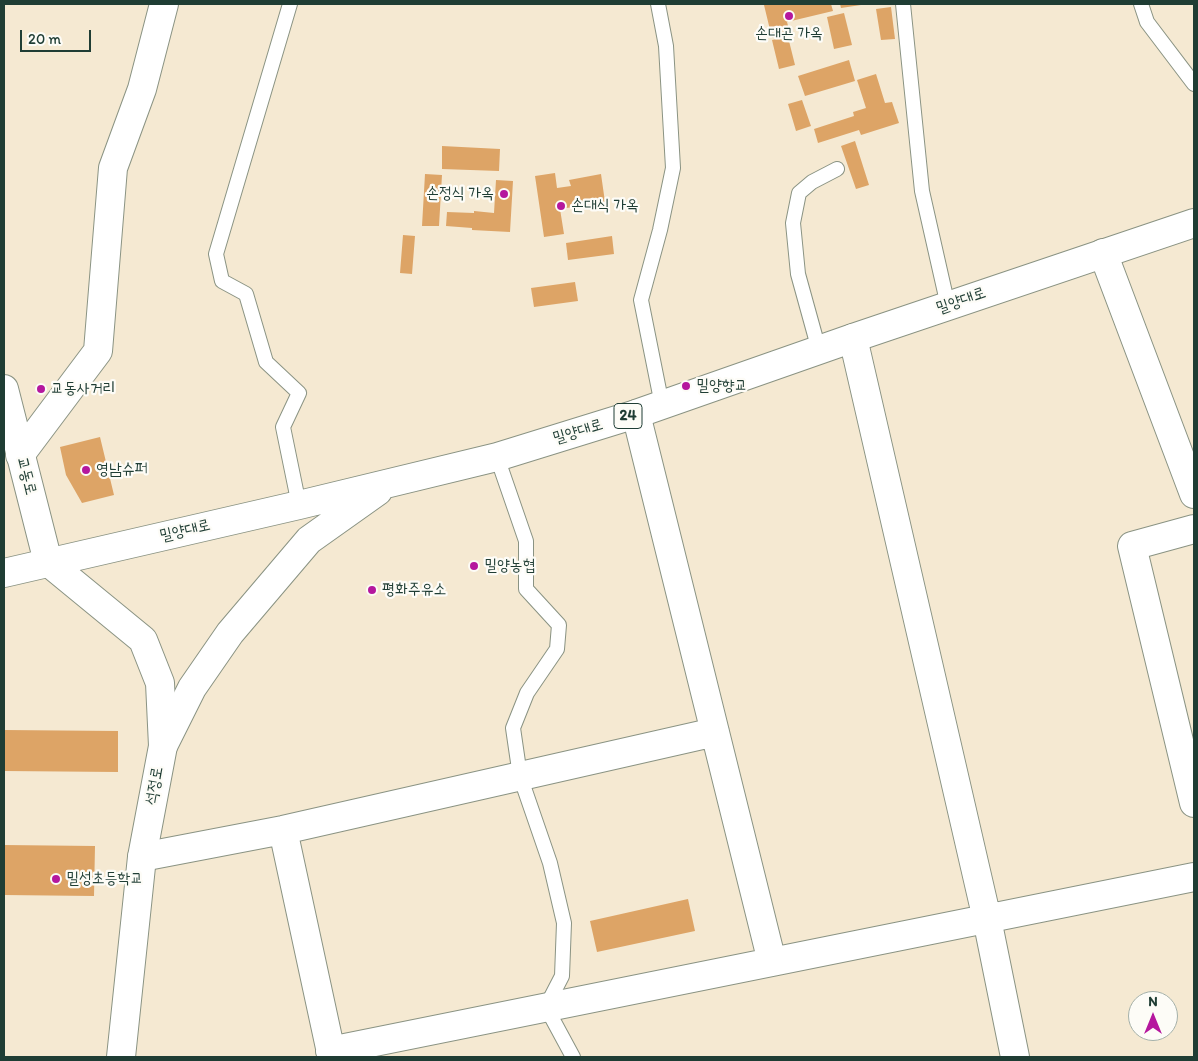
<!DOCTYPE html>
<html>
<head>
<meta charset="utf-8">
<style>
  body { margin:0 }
  #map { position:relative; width:1198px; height:1061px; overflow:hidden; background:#f5e9d2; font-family:Itim,sans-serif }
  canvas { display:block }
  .frame { position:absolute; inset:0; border:5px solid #1f3d34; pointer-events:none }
  .north { position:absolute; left:1128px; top:991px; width:50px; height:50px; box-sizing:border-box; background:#fdfcf7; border:1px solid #a4b0a9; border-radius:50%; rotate:0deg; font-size:14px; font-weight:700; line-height:20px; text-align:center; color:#1f3d34 }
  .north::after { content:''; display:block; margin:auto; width:18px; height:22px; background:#b5179e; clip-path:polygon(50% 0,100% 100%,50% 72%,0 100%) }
  .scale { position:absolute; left:20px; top:30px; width:71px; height:22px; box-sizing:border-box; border:2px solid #1f3d34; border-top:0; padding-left:6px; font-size:15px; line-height:18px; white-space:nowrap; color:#1f3d34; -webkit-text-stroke:4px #fdfcf7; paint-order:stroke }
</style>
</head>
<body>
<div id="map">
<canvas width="1198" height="1061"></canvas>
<div class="frame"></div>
<div class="north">N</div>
<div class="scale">20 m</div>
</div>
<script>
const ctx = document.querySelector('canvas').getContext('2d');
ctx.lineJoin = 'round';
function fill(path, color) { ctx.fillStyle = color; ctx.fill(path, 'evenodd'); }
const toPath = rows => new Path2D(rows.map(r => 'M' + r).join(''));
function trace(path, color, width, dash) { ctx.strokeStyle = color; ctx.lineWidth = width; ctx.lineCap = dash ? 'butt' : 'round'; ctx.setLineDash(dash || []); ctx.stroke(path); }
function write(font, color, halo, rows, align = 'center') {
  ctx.font = font + ' Itim,"Poor Story",sans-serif'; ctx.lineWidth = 4.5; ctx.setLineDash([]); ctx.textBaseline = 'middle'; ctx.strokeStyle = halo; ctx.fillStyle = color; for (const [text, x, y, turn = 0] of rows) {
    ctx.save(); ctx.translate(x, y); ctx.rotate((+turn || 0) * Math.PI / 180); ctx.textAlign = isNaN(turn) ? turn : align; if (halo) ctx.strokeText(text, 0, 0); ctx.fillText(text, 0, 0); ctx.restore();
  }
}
fill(toPath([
  [769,4,831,4,833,11,787,22,790,33,772,38,764,5],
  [840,4,861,4,861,5,841,8],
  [891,7,895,39,881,40,876,9],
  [844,13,852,45,834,49,827,17],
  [788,37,795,65,779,69,772,40],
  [849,60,855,81,805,96,798,76],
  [876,74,885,103,892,102,899,123,861,135,859,130,818,143,814,129,854,116,853,112,866,108,857,80],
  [802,100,811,126,796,131,788,104],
  [855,141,869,185,856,189,841,146],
  [442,146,500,149,499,171,442,169],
  [555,173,557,188,571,186,569,180,601,174,605,202,560,209,564,234,544,237,535,176],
  [425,174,442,175,439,226,422,226],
  [496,180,513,181,510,232,472,230,472,228,446,226,447,212,474,213,474,211,494,213],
  [403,235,415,236,412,274,400,273],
  [612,236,614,254,568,260,566,243],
  [575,282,578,301,534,307,531,288],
  [100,437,114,495,82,503,66,475,60,447],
  [4,730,118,731,118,772,4,771],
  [4,845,95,846,94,896,4,895],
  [688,899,695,931,597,952,590,921]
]), '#dda466');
const service = toPath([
  [290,4,216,254,222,281,246,294,266,362,299,393,283,427,299,505],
  [658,4,666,46,673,168,660,230,641,300,662,405],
  [903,4,922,191,948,306],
  [1141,4,1147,22,1194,84],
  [819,350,798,274,793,223,799,193,812,182,837,169],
  [497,457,526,541,526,589,559,625,557,649,527,693,513,728,520,776,550,863,564,923,562,976,546,1007,573,1057]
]);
const minor = toPath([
  [1103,253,1194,494],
  [853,338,987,919,1015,1057],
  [636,414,772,962],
  [20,455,98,351,113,168,142,89,164,4],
  [1194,529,1132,546,1194,803],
  [283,830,332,1057],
  [142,857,283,830,715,732],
  [330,1051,1194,877]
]);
const tertiary = toPath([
  [4,389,48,562,143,640,160,683,163,746,142,857,121,1057]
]);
const primary = toPath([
  [4,573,299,505,497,457,636,414,853,338,1194,223],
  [163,746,192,688,230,633,309,540,378,491]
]);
trace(service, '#8a9383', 16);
trace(minor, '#8a9383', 30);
trace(tertiary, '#8a9383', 30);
trace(primary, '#8a9383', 30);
trace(service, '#fff', 14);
trace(minor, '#fff', 28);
trace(tertiary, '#fff', 28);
trace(primary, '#fff', 28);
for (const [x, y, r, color] of [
  [789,16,5,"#b5179e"],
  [504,194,5,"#b5179e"],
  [561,206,5,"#b5179e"],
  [686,386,5,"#b5179e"],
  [41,389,5,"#b5179e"],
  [86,470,5,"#b5179e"],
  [474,566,5,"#b5179e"],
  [372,590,5,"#b5179e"],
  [56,879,5,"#b5179e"]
]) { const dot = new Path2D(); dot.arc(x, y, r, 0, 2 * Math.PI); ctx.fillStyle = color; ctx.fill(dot); trace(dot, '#fdfcf7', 2); }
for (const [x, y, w] of [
  [628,416,28]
]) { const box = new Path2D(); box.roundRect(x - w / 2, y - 12.5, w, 25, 4); ctx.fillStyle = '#fdfcf7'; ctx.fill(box); trace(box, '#1f3d34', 1); }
write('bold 15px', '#1f3d34', null, [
  ["24",628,416]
]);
write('16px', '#1f3d34', '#fdfcf7', [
  ["손대곤 가옥",789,34,"center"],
  ["손정식 가옥",494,194,"right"],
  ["손대식 가옥",571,206],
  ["밀양향교",696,386],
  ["교동사거리",51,389],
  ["영남슈퍼",96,470],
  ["밀양농협",484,566],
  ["평화주유소",382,590],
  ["밀성초등학교",66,879]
], 'left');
write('16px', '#1f3d34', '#fdfcf7', [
  ["밀양대로",961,301,-19],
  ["밀양대로",578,432,-17],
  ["교동로",26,476,76],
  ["밀양대로",185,531,-13],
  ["석정로",155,786,-80]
]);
</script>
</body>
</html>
